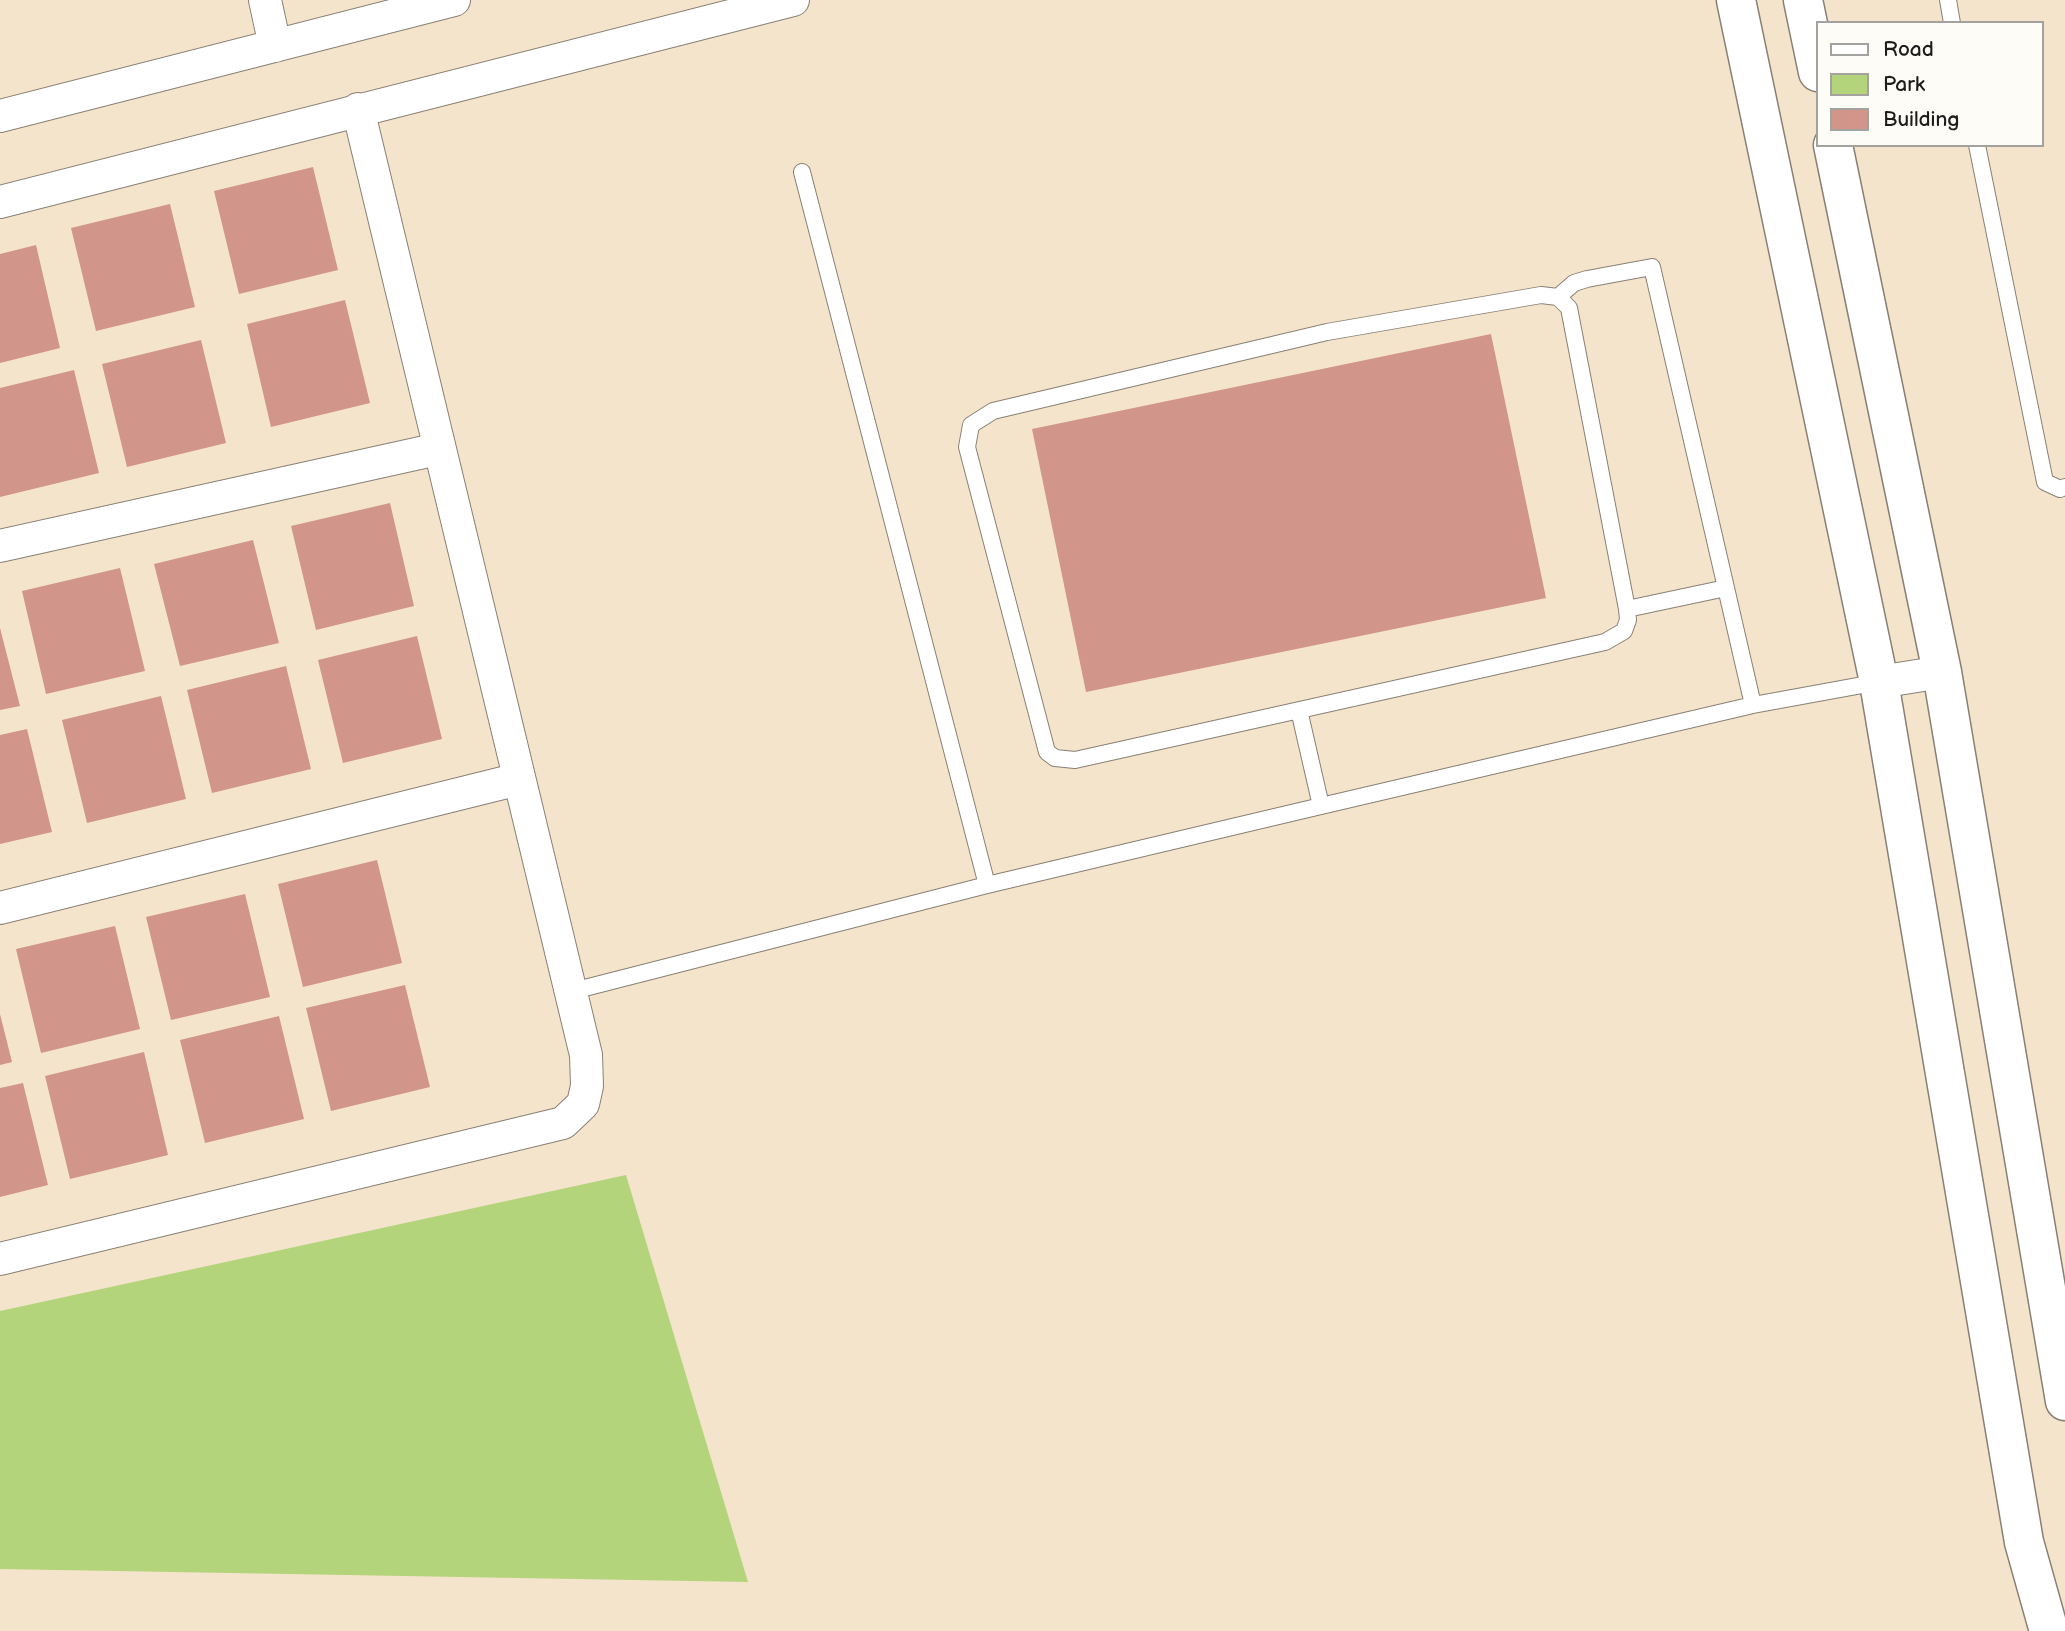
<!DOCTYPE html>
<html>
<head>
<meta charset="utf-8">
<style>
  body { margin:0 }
  #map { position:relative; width:2065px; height:1631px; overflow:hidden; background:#f5e4cc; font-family:"Balsamiq Sans",sans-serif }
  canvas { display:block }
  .legend { position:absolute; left:1816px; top:21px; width:228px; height:126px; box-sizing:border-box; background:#fdfcf7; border:2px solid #a3a29f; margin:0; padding:9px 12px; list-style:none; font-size:21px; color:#1c1c1c }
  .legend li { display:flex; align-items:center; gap:14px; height:35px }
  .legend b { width:35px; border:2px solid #a3a29f }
</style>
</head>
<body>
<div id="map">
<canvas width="2065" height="1631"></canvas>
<ul class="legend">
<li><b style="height:9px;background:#fff"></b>Road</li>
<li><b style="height:19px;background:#b4d47c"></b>Park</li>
<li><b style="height:19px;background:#d19589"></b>Building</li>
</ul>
</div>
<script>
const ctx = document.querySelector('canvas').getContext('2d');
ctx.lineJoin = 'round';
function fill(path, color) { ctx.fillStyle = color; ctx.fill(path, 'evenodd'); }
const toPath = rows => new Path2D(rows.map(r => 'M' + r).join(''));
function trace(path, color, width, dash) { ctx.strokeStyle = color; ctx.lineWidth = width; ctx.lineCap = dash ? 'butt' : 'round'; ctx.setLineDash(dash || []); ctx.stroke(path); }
fill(toPath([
  [626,1175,748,1582,0,1569,0,1311]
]), '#b4d47c');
fill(toPath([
  [313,167,338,270,239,294,214,191],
  [170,204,195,307,96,331,71,228],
  [36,245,60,348,0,363,0,254],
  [345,300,370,403,271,427,247,324],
  [1491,334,1546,598,1086,692,1032,429],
  [201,340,226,443,127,467,102,364],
  [74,370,99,473,0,497,0,388],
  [390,503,414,606,316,630,291,526],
  [253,540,279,643,180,666,154,564],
  [120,568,145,671,46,694,22,591],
  [0,628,20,706,0,710],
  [417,636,442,739,343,763,318,660],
  [286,666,311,769,212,793,187,690],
  [161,696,186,799,87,823,62,720],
  [27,729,52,832,0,844,0,735],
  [377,860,402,963,303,987,278,884],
  [245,894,270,997,171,1020,146,917],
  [115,926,140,1029,41,1053,16,949],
  [405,985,430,1087,331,1111,306,1008],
  [0,1014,12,1062,0,1065],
  [279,1016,304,1119,205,1143,180,1040],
  [144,1052,168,1155,70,1179,45,1076],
  [23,1083,48,1185,0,1197,0,1088]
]), '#d19589');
const lane = toPath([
  [1948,0,1952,23],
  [1977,145,2045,482,2060,489,2065,487],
  [802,172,987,885],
  [1541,295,1558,297,1569,308,1627,609,1628,620,1624,631,1605,642,1075,760,1055,758,1047,752,967,447,971,425,993,411,1327,332,1541,295],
  [1558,297,1574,283,1587,279,1652,267,1753,705],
  [1627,609,1726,588],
  [1299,710,1321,806],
  [569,992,987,885,1321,806,1753,705,1879,682]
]);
const street = toPath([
  [265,0,275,46],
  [0,116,454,0],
  [0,202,793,0],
  [0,546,438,449],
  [1879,682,1942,672],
  [0,908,519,779],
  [0,1259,563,1123,583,1104,587,1086,586,1055,358,109]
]);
const secondary = toPath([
  [1736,0,1879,682,2024,1542,2049,1631],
  [1803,0,1818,72],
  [1833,145,1942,672,2065,1401]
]);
trace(lane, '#888074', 18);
trace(street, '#888074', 34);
trace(secondary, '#888074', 41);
trace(lane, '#fff', 16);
trace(street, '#fff', 32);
trace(secondary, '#fff', 38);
</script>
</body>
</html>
